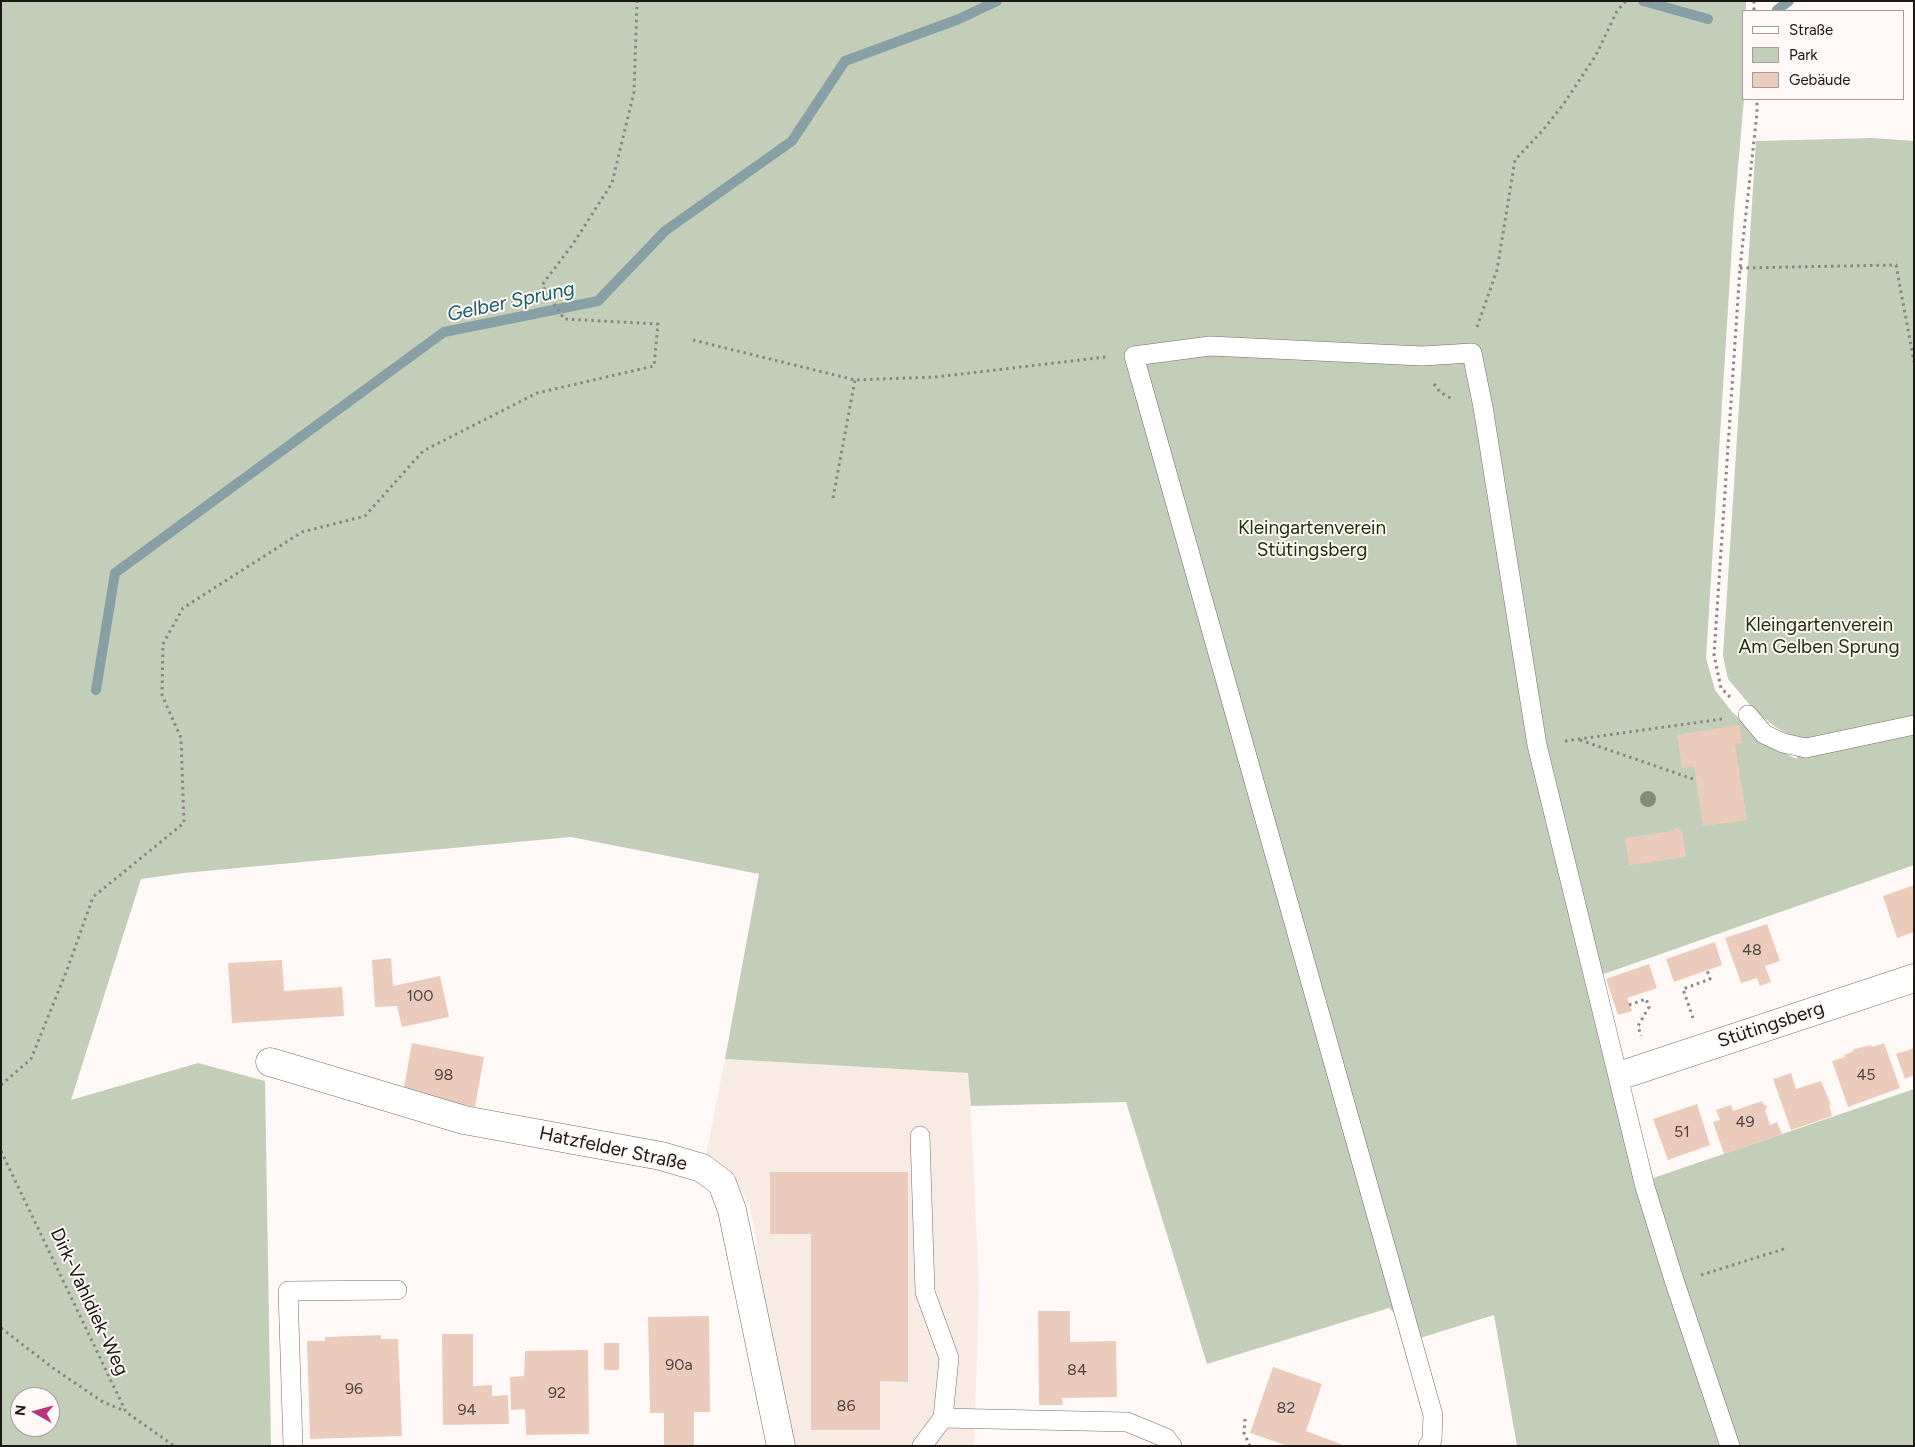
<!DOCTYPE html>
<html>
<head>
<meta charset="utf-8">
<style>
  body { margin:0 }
  #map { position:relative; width:1915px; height:1447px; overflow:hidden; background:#fef8f6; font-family:Figtree,sans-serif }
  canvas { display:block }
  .frame { position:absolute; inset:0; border:2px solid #1b1816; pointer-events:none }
  .legend { position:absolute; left:1742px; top:10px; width:162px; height:90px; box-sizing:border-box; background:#fef8f6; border:1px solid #a39e9c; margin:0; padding:6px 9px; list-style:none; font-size:15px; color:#1b1816 }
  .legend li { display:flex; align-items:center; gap:10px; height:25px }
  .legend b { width:25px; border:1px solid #a39e9c }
  .north { position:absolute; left:10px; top:1387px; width:50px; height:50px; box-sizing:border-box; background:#fef8f6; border:1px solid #a39e9c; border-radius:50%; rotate:277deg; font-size:14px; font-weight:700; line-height:20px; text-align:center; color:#1b1816 }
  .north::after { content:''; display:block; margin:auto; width:18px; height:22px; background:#b8357e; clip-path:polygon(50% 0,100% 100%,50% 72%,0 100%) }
</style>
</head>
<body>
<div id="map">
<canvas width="1915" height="1447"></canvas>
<div class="frame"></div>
<ul class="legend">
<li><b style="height:6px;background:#fff"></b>Straße</li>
<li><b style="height:14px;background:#c3ceb9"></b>Park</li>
<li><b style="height:14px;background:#ebccbc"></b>Gebäude</li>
</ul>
<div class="north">N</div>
</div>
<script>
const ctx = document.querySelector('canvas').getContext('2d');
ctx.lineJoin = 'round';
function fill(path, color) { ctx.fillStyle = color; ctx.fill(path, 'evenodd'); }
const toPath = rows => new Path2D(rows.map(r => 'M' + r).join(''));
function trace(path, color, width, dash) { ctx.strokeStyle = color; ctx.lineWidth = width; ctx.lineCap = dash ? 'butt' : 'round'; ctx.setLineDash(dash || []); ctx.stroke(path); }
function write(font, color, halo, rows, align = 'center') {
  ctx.font = font + ' Figtree,sans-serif'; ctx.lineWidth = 4; ctx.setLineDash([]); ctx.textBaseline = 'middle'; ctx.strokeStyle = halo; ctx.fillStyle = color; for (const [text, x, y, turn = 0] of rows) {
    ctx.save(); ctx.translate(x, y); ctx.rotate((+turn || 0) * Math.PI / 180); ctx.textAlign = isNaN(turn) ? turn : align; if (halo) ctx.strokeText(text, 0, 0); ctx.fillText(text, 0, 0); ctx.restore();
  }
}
fill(toPath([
  [725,1059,969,1073,979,1289,974,1446,791,1446,767,1332,756,1238,749,1204,736,1180,725,1166,706,1155]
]), '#f8ebe4');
fill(toPath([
  [1,1,1746,1,1746,11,1744,11,1744,99,1734,213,1706,658,1715,690,1732,712,1763,740,1780,751,1797,759,1796,738,1777,728,1754,710,1728,679,1723,656,1756,141,1873,138,1914,141,1914,865,1601,975,1653,1178,1914,1089,1914,1446,1517,1446,1494,1315,1420,1338,1389,1308,1207,1364,1126,1102,971,1106,968,1073,725,1059,759,874,571,837,184,873,141,879,71,1100,198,1063,265,1081,271,1446,1,1446],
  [20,1397,50,1397,50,1427,20,1427]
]), '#c3ceb9');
trace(toPath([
  [1643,1,1708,19],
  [1777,10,1789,1],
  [96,690,115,573,444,332,598,301,665,231,792,141,845,61,959,19,997,1]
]), '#87a0a5', 10);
fill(toPath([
  [1739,725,1742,743,1735,744,1747,820,1703,826,1694,766,1682,768,1677,735],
  [1679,828,1679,830,1682,830,1686,857,1629,865,1625,838,1674,831,1673,829],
  [1914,885,1914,932,1897,938,1883,896],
  [1767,924,1780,961,1765,966,1771,982,1760,986,1757,978,1741,983,1725,938],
  [1715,942,1722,965,1674,982,1666,959],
  [391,958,393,986,440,976,449,1017,402,1027,397,1006,375,1007,372,960],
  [282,960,284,991,342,987,344,1016,232,1023,228,963],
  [1649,964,1657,988,1627,998,1632,1011,1618,1015,1606,979],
  [412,1043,484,1057,475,1107,403,1093],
  [1884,1043,1900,1088,1848,1107,1832,1061,1845,1057,1844,1055,1852,1052,1854,1049,1871,1045,1872,1047],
  [1914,1048,1914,1075,1905,1079,1896,1054],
  [1791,1073,1796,1089,1821,1081,1831,1105,1829,1105,1832,1116,1791,1130,1773,1079],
  [1762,1101,1764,1105,1766,1105,1767,1109,1765,1110,1770,1125,1777,1122,1782,1134,1724,1154,1713,1122,1720,1120,1716,1110,1731,1105,1733,1111],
  [1697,1104,1710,1145,1668,1160,1653,1119],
  [770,1172,908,1172,908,1382,880,1381,880,1430,811,1430,811,1234,770,1234],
  [1038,1311,1070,1311,1070,1342,1116,1341,1117,1397,1062,1398,1063,1405,1039,1405],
  [709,1316,710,1412,694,1412,694,1446,664,1446,664,1413,650,1413,648,1317],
  [442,1334,473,1334,473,1386,492,1385,492,1396,508,1395,509,1424,443,1425],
  [381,1335,381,1339,398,1339,402,1436,310,1439,307,1341,325,1341,325,1337],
  [604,1343,619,1343,619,1370,604,1370],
  [588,1350,589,1434,526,1435,525,1409,511,1410,510,1377,524,1376,525,1351],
  [1273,1367,1322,1384,1306,1431,1346,1446,1288,1446,1250,1433]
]), '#ebccbc');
const lane = toPath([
  [1748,715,1764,734,1783,743,1806,748,1914,725],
  [920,1136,925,1292,949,1358,943,1418,922,1446],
  [943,1418,1127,1422,1166,1438,1172,1446],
  [293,1446,288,1291,397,1290],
  [1428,1446,1432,1440,1433,1415,1134,356,1210,346,1422,356,1472,353,1483,407,1537,745,1645,1187,1675,1283,1730,1446]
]);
const street = toPath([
  [270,1062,464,1120,661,1156,702,1168,722,1183,732,1210,781,1446],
  [1628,1073,1914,978]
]);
trace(lane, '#746c68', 20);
trace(street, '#746c68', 29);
trace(toPath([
  [1754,1,1754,11],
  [1740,268,1896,265,1914,362],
  [1477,327,1497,270,1515,160,1544,129,1565,102,1596,55,1617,11,1626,1],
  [693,340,855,380,935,377,1106,357],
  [1434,384,1440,392,1454,400],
  [833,498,855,380],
  [1730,697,1721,688,1714,655,1740,268,1757,113,1757,99],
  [1580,740,1696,780],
  [1565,741,1722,719],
  [1629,1005,1646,999,1649,1007,1638,1026,1641,1036],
  [1693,1018,1683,989,1710,979,1707,970],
  [1,1085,31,1059,67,970,93,897,184,823,181,738,162,695,163,644,183,608,302,532,365,516,423,451,537,393,654,366,658,324,564,319,542,285,573,244,612,183,634,92,637,1],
  [1,1151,126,1412,174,1446],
  [1701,1275,1787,1248],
  [1,1328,53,1368,103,1402,125,1411],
  [1245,1419,1244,1433,1250,1446]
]), '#8a8583', 3, [2.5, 4]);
trace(lane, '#fff', 19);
trace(street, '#fff', 28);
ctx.fillStyle = '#848c72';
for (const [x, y] of [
  [1648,799]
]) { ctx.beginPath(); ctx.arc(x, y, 8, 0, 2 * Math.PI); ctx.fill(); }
write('16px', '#4f4540', null, [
  ["48",1752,950],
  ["100",420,996],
  ["98",444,1075],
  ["45",1866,1075],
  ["49",1745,1122],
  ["51",1682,1132],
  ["90a",679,1365],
  ["84",1077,1370],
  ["96",354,1389],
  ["92",557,1393],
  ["86",846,1406],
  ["82",1286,1408],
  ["94",467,1410]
]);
write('19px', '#203306', '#fef8f6', [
  ["Kleingartenverein",1312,528],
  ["Stütingsberg",1312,550],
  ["Kleingartenverein",1819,625],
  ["Am Gelben Sprung",1819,647]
]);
write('19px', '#1b1816', '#fef8f6', [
  ["Stütingsberg",1771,1025,-18],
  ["Hatzfelder Straße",613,1149,12],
  ["Dirk-Vahldiek-Weg",89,1302,65]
]);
write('italic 20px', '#16606c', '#fef8f6', [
  ["Gelber Sprung",511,302,-12]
]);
</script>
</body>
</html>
